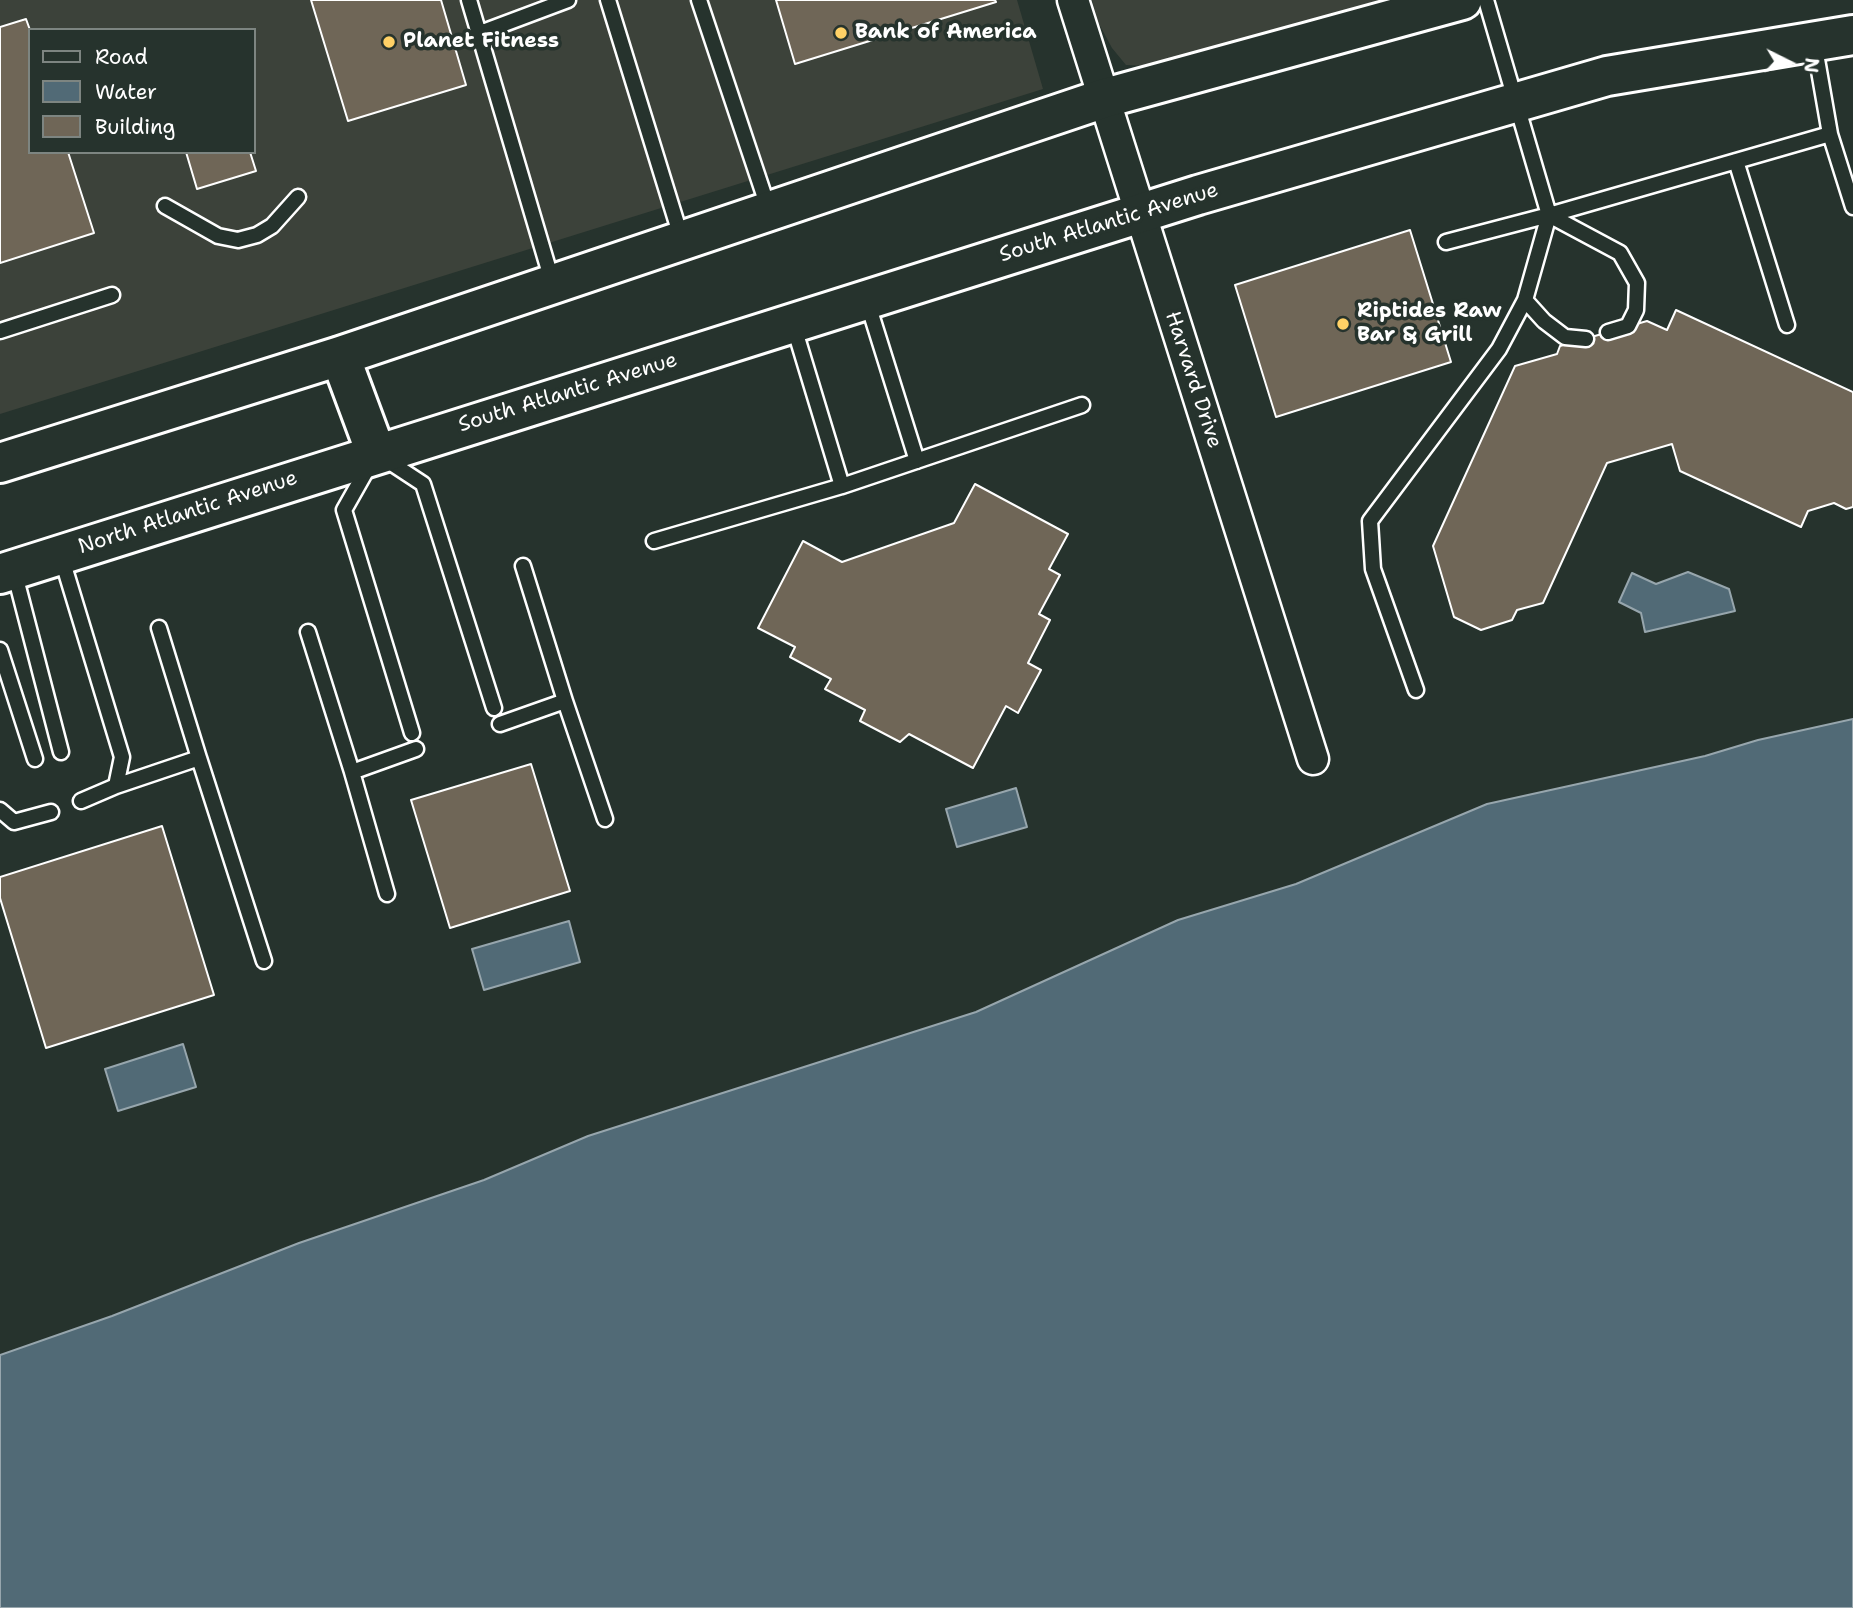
<!DOCTYPE html>
<html>
<head>
<meta charset="utf-8">
<style>
  body { margin:0 }
  #map { position:relative; width:1853px; height:1608px; overflow:hidden; background:#26332d; font-family:"Shantell Sans",sans-serif }
  canvas { display:block }
  .legend { position:absolute; left:28px; top:28px; width:228px; height:126px; box-sizing:border-box; background:#26332d; border:2px solid #7d8581; margin:0; padding:9px 12px; list-style:none; font-size:21px; color:#fff }
  .legend li { display:flex; align-items:center; gap:14px; height:35px }
  .legend b { width:35px; border:2px solid #7d8581 }
  .north { position:absolute; left:1755px; top:28px; width:70px; height:70px; -webkit-text-stroke:5px #26332d; paint-order:stroke; rotate:96deg; font-size:19px; font-weight:700; line-height:28px; text-align:center; color:#fff }
  .north::after { content:''; display:block; margin:auto; width:24px; height:32px; background:#fff; clip-path:polygon(50% 0,100% 100%,50% 72%,0 100%) }
</style>
</head>
<body>
<div id="map">
<canvas width="1853" height="1608"></canvas>
<ul class="legend">
<li><b style="height:9px;background:#26332d"></b>Road</li>
<li><b style="height:19px;background:#516a76"></b>Water</li>
<li><b style="height:19px;background:#6f6657"></b>Building</li>
</ul>
<div class="north">N</div>
</div>
<script>
const ctx = document.querySelector('canvas').getContext('2d');
ctx.lineJoin = 'round';
function fill(path, color) { ctx.fillStyle = color; ctx.fill(path, 'evenodd'); }
const toPath = rows => new Path2D(rows.map(r => 'M' + r).join(''));
function trace(path, color, width, dash) { ctx.strokeStyle = color; ctx.lineWidth = width; ctx.lineCap = dash ? 'butt' : 'round'; ctx.setLineDash(dash || []); ctx.stroke(path); }
function write(font, color, halo, rows, align = 'center') {
  ctx.font = font + ' "Shantell Sans",sans-serif'; ctx.lineWidth = 7; ctx.setLineDash([]); ctx.textBaseline = 'middle'; ctx.strokeStyle = halo; ctx.fillStyle = color; for (const [text, x, y, turn = 0] of rows) {
    ctx.save(); ctx.translate(x, y); ctx.rotate((+turn || 0) * Math.PI / 180); ctx.textAlign = isNaN(turn) ? turn : align; if (halo) ctx.strokeText(text, 0, 0); ctx.fillText(text, 0, 0); ctx.restore();
  }
}
fill(toPath([
  [0,0,1017,0,1043,89,0,414],
  [30,30,254,30,254,152,30,152],
  [1092,0,1383,0,1150,66,1126,65,1112,48,1098,22]
]), '#3c423a');
const water = toPath([
  [1688,572,1729,589,1735,611,1645,632,1641,613,1619,602,1632,573,1656,584,1688,572],
  [1853,719,1853,1608,0,1608,0,1355,112,1316,299,1243,484,1180,588,1136,976,1012,1178,920,1296,884,1487,804,1705,756,1758,740,1853,719],
  [1016,788,1027,827,957,847,946,809,1016,788],
  [569,921,580,962,484,990,472,949,569,921],
  [183,1044,196,1087,118,1111,105,1069,183,1044]
]);
fill(water, '#516a76');
trace(water, '#97a6ad', 2);
const building = toPath([
  [311,0,441,0,466,85,348,121,311,0],
  [776,0,995,0,996,2,795,64,776,0],
  [26,19,30,30,30,152,68,152,94,233,0,263,0,27,26,19],
  [186,152,250,152,256,171,197,189,186,152],
  [1410,230,1451,362,1276,417,1235,285,1410,230],
  [1676,310,1853,392,1853,507,1846,509,1834,503,1808,511,1801,527,1680,471,1672,444,1607,463,1543,603,1517,610,1512,620,1481,630,1454,617,1433,546,1515,366,1557,354,1560,346,1647,321,1667,330,1676,310],
  [975,484,1068,534,1049,569,1060,575,1039,614,1050,620,1028,663,1041,670,1018,713,1006,706,973,768,909,734,900,742,860,721,865,710,825,689,831,679,790,657,795,647,758,628,803,541,842,562,954,523,975,484],
  [531,764,570,891,450,928,411,800,531,764],
  [162,826,214,995,46,1048,0,898,0,877,162,826]
]);
fill(building, '#6f6657');
trace(building, '#fff', 2);
const service = toPath([
  [469,0,553,284],
  [608,0,682,240],
  [699,0,769,210],
  [1486,0,1549,215,1830,134,1853,207],
  [480,33,568,0],
  [1814,42,1830,134],
  [1736,161,1787,325],
  [165,206,218,236,238,240,257,235,272,226,298,197],
  [1446,242,1549,215,1620,253,1637,283,1636,310,1628,326,1608,332],
  [1525,300,1544,321,1565,337,1586,339],
  [867,301,917,461],
  [0,331,112,295],
  [382,457,423,484,494,708],
  [370,464,344,510,412,733],
  [842,486,1082,405],
  [654,541,842,486,793,324],
  [61,556,122,757,116,786,81,801],
  [523,566,565,701],
  [14,571,61,752],
  [159,628,199,758],
  [308,632,352,772],
  [0,650,35,759],
  [1416,690,1373,569,1370,521,1499,349,1525,300,1549,215],
  [500,724,565,701,605,819],
  [116,786,199,758,264,961],
  [0,810,14,822,51,812],
  [387,894,352,772,416,749]
]);
const minor = toPath([
  [1073,0,1313,759]
]);
const primary = toPath([
  [340,356,376,453],
  [0,463,340,356,1105,98,1462,0],
  [0,574,1198,195,1607,76,1853,35]
]);
trace(service, '#fff', 19);
trace(minor, '#fff', 35);
trace(primary, '#fff', 44);
trace(service, '#26332d', 14);
trace(minor, '#26332d', 30);
trace(primary, '#26332d', 38);
for (const [x, y, r, color] of [
  [841,33,7,"#ffd166"],
  [389,42,7,"#ffd166"],
  [1343,324,7,"#ffd166"]
]) { const dot = new Path2D(); dot.arc(x, y, r, 0, 2 * Math.PI); ctx.fillStyle = color; ctx.fill(dot); trace(dot, '#26332d', 2.5); }
write('bold 21px', '#fff', '#26332d', [
  ["Bank of America",855,33],
  ["Planet Fitness",403,42],
  ["Riptides Raw",1357,312],
  ["Bar & Grill",1357,336]
], 'left');
write('21px', '#fff', '#26332d', [
  ["South Atlantic Avenue",1109,223,-17],
  ["Harvard Drive",1193,380,72],
  ["South Atlantic Avenue",568,393,-17],
  ["North Atlantic Avenue",188,513,-18]
]);
</script>
</body>
</html>
